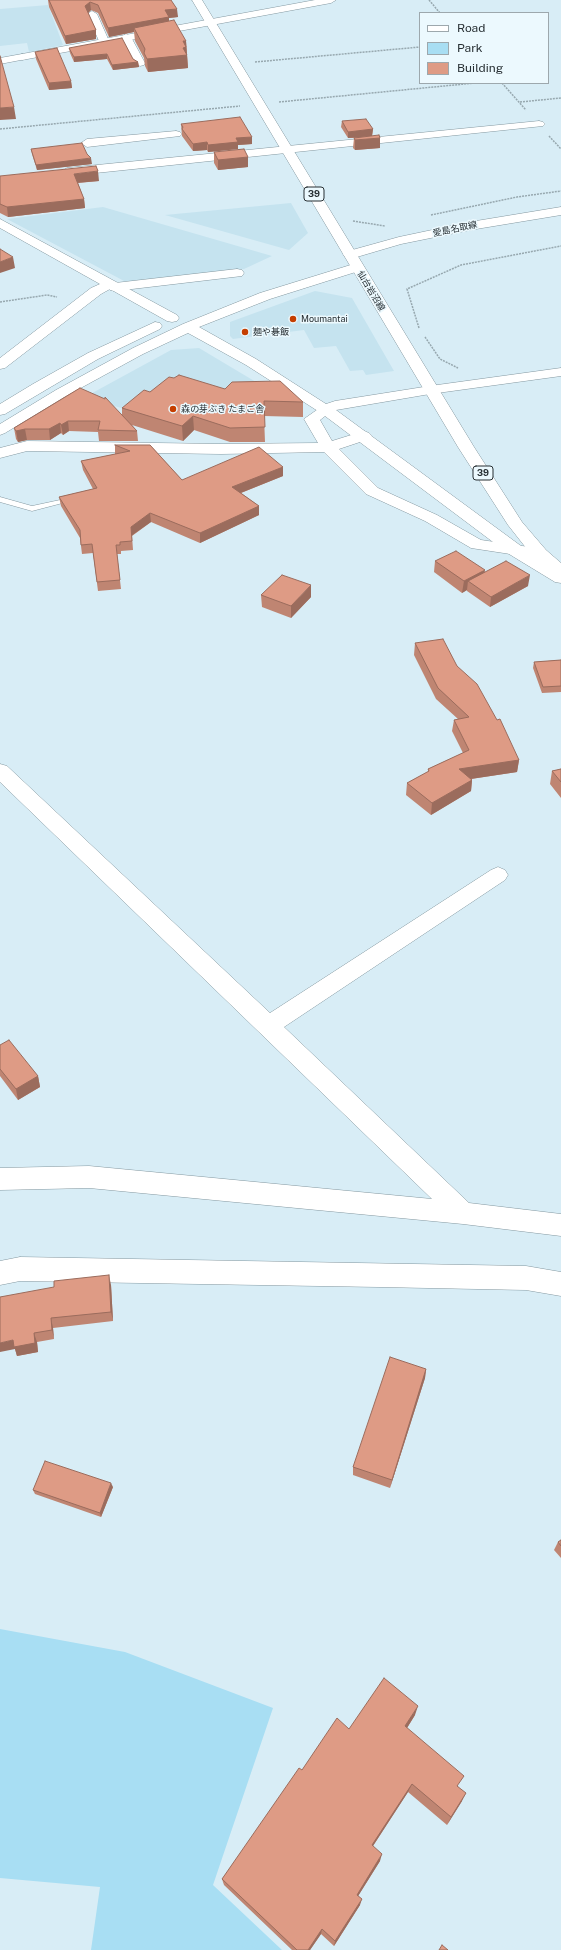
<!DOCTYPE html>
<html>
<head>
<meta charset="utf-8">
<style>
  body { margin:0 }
  #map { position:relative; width:561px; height:1950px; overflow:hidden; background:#d8edf6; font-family:"Public Sans",sans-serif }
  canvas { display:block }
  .legend { position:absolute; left:419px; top:12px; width:130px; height:72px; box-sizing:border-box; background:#ecf9fe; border:1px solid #9da8ad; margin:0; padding:5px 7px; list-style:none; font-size:12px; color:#272f33 }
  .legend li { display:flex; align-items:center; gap:8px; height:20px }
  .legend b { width:20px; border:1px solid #9da8ad }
</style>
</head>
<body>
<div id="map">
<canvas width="561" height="1950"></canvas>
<ul class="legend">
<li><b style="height:5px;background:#fff"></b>Road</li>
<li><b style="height:11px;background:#a8def3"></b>Park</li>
<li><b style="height:11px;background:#de9b85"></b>Building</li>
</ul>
</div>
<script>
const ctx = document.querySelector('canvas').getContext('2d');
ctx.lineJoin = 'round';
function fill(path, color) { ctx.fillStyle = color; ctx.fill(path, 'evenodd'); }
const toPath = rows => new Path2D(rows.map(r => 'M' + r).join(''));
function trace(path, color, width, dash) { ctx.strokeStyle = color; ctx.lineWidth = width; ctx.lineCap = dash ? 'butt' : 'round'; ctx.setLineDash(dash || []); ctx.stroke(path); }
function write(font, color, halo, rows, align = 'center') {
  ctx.font = font + ' "Public Sans","Noto Sans JP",sans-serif'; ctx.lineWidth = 3; ctx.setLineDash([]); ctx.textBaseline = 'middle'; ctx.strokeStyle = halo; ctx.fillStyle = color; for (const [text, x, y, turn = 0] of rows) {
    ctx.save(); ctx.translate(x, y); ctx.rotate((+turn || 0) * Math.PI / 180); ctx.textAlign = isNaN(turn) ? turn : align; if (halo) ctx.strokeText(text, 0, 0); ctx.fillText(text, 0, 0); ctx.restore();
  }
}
fill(toPath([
  [48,5,63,45,29,52,27,43,0,46,0,9],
  [291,203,308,233,289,250,165,215],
  [103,207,272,256,244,269,126,282,7,219],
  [315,291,352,298,394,371,366,375,363,370,350,371,336,346,314,348,304,330,233,339,230,336,230,322],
  [199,348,261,385,190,429,85,397,171,350]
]), '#c5e3ef');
fill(toPath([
  [0,1629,125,1652,273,1708,213,1885,282,1950,91,1950,100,1887,0,1878]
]), '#a8def3');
const service = toPath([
  [0,497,32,506,74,497,78,499,32,511,0,502,0,497]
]);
const minor = toPath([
  [92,11,97,14,109,41,108,43,100,43,99,41,87,14,92,11],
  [126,34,131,37,145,63,144,65,140,66,135,63,121,37,126,34],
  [22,54,26,55,27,57,26,59,0,64,0,58,22,54],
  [539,121,543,122,545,124,543,126,67,176,61,172,67,168,539,121],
  [176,131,180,132,182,134,180,136,87,147,81,143,87,139,176,131],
  [237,269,242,270,244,273,242,276,115,291,110,290,108,287,110,284,115,283,237,269],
  [561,368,561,376,430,394,425,393,423,390,425,387,430,386,561,368],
  [326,406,331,407,333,410,320,420,332,441,364,431,369,433,372,436,369,439,339,449,378,488,437,515,481,540,536,548,538,552,536,556,530,557,471,548,425,521,366,494,324,452,221,454,27,451,0,458,0,448,27,441,221,444,318,443,304,419,321,407,326,406],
  [0,764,7,766,270,1013,491,870,498,867,505,870,508,875,505,880,284,1027,469,1203,561,1214,561,1236,463,1224,89,1188,0,1190,0,1168,89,1166,432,1199,0,782,0,764],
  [20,1257,526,1266,561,1272,561,1296,526,1290,379,1287,20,1281,0,1285,0,1261,20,1257]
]);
const tertiary = toPath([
  [315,0,336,0,331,3,22,60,17,57,22,54,315,0],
  [0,219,177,315,179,318,177,321,172,322,167,321,110,289,101,294,5,368,0,369,0,358,91,288,100,284,0,228,0,219],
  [357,263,362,264,364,267,362,270,270,299,199,327,256,359,326,404,335,401,430,386,435,387,437,390,435,393,430,394,336,410,521,546,561,571,561,583,555,582,509,554,321,413,246,365,188,333,143,354,66,396,5,433,0,435,0,424,56,390,133,348,183,324,260,293,357,263],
  [155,322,160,323,162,326,160,329,98,359,5,414,0,415,0,404,33,384,88,353,155,322]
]);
const secondary = toPath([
  [561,207,561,215,470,230,401,244,350,259,343,255,345,252,399,237,470,222,561,207]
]);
const primary = toPath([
  [192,0,202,0,474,447,522,522,546,550,561,563,561,577,555,576,534,558,508,525,458,447,192,0]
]);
trace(service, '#8498a0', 1);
trace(minor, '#8498a0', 1);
trace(tertiary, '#8498a0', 1);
trace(secondary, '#8498a0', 1);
trace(primary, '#8498a0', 1);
trace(toPath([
  [429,0,440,13],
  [255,62,420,47],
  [502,83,526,110],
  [279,102,475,83],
  [520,102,561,98],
  [0,129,240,106],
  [549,136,561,149],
  [431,215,517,197,561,191],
  [353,221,385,226],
  [0,302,47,295,57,297],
  [419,328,407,289,461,265,561,246],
  [425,337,440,359,458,368]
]), '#97a8af', 1.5, [2, 1]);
fill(service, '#fff');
fill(minor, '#fff');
fill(tertiary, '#fff');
fill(secondary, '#fff');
fill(primary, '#fff');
fill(toPath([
  [48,0,171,0,178,17,169,18,169,21,186,41,188,68,148,72,145,66,144,58,135,41,134,32,109,37,98,13,91,10,88,13,96,30,96,39,66,44,49,7],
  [69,48,133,59,138,62,139,67,113,70,107,59,74,62,70,53],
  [35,52,71,81,72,88,49,90,36,59],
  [342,121,373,129,372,136,380,138,380,148,355,150,353,148,354,138,348,138,341,127],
  [181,124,252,137,252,144,238,145,238,149,208,152,207,150,193,151,182,136],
  [31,149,92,164,37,170,32,154],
  [214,152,248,157,248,167,218,170,214,163],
  [0,176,99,181,78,183,84,199,85,208,8,217,0,213],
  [174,378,225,389,303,402,303,417,264,416,265,442,230,442,194,430,183,441,132,425,137,431,138,441,99,441,98,432,69,431,63,435,61,433,50,440,27,440,18,442,16,439,14,428,80,388,122,415,122,408,150,392],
  [115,445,150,445,182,480,283,467,283,476,241,493,259,506,259,515,200,543,151,522,132,536,133,550,121,551,121,554,117,554,121,589,98,591,93,553,82,554,80,538,61,506,59,497,93,489,83,470,81,461,116,454,115,454],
  [435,561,485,572,528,586,490,607,467,591,467,590,462,593,434,572],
  [261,595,311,597,291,618,262,607],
  [415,643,457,666,519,760,517,772,471,779,472,780,471,791,431,815,406,795,407,783,428,772,428,769,463,753,452,731,454,720,458,719,436,699,414,655],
  [561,660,561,692,542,693,533,668,534,662],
  [561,769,561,798,550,784,552,771],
  [0,1045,38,1076,40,1087,18,1100,0,1076],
  [111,1285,113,1321,53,1328,54,1339,37,1342,38,1352,17,1356,0,1297],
  [426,1369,425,1378,390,1488,353,1475,353,1467],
  [113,1487,101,1517,35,1494,33,1490],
  [561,1540,561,1558,554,1550,558,1542],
  [415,1715,407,1728,458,1786,462,1801,447,1825,408,1792,373,1846,380,1861,358,1896,360,1905,334,1946,321,1934,310,1950,292,1950,224,1885,222,1879,302,1770,349,1729]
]), '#bf8572');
fill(toPath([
  [90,2,91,10,86,15,85,6],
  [177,9,178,17,169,18,169,25,134,28,134,32,109,37,108,28,165,10],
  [96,30,96,39,66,44,65,36],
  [183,41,186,41,188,68,148,72,147,59],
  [107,54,107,59,74,62,74,57],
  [138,62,139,67,113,70,112,65],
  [71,81,72,88,49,90,49,83],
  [14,107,16,119,0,120,0,108],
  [373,129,372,136,348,138,348,132],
  [252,137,252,144,238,145,238,149,208,152,208,145,236,138],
  [380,138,380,148,355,150,355,140],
  [207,142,207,150,193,151,193,144],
  [248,157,248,167,218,170,218,160],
  [91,158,92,164,37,170,36,165],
  [98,171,99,181,75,183,74,174],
  [84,199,85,208,8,217,7,207],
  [13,257,15,268,0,273,0,262],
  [193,416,194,430,183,441,182,426],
  [68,421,69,431,63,435,61,425],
  [60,423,61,433,50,440,49,429],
  [25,429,27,440,18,442,16,431],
  [283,467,283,476,233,496,232,487],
  [259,506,259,515,200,543,200,533],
  [150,513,151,522,131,536,131,527],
  [485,570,483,582,468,581,467,590,462,593,464,581],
  [530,575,528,586,490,607,491,597],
  [311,585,311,597,291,618,291,606],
  [519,760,517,772,457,781,459,769],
  [472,780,471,791,431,815,432,803],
  [38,1076,40,1087,18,1100,16,1089],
  [109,1275,111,1285,113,1321,111,1312],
  [51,1318,53,1328,54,1339,52,1330],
  [34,1333,37,1342,38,1352,17,1356,15,1349,0,1352,0,1343,13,1340],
  [426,1369,425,1378,390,1488,392,1480],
  [111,1483,113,1487,101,1517,100,1513],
  [418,1706,415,1715,402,1736,405,1726],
  [412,1784,408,1792,369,1852,372,1845],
  [466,1793,462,1801,447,1825,451,1817],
  [382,1854,380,1861,355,1901,357,1895],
  [362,1899,360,1905,334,1946,335,1941],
  [322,1929,321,1934,310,1950,308,1950]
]), '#9b6c5d');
const building = toPath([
  [49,0,171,0,177,9,165,10,169,17,108,28,98,5,90,2,85,6,96,30,65,36,49,0],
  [174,20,186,41,183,41,186,47,183,48,187,55,147,59,144,53,145,49,134,28,174,20],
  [122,38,133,59,138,62,112,65,107,54,74,57,69,48,122,38],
  [57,48,71,81,49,83,35,52,57,48],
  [0,56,14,107,0,108,0,56],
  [240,117,252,137,236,138,238,142,208,145,207,142,193,144,182,129,183,127,181,124,240,117],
  [366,119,373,129,348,132,342,121,366,119],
  [379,135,380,138,355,140,354,138,379,135],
  [82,143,87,154,91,158,36,165,31,149,82,143],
  [244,149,248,157,218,160,214,152,244,149],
  [96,166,98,171,74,174,84,199,7,207,0,204,0,176,96,166],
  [0,249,13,257,0,262,0,249],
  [179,375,225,389,232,382,280,381,303,402,264,401,265,427,230,428,193,416,182,426,122,408,144,390,150,392,169,377,174,378,179,375],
  [80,388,105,399,105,397,137,431,98,430,100,421,68,421,61,425,60,423,49,429,25,429,16,431,14,428,80,388],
  [115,445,150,445,182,480,259,447,283,467,232,487,259,506,200,533,150,513,131,527,132,541,120,542,120,545,116,545,120,580,97,582,92,544,81,545,80,530,59,497,97,488,81,461,130,451,115,445],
  [456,551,485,570,464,581,435,561,456,551],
  [506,561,530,575,491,597,468,581,506,561],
  [282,575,311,585,291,606,261,595,282,575],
  [443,639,457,666,477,684,497,720,500,719,519,760,459,769,472,780,432,803,407,783,429,771,428,769,469,750,454,720,469,717,438,688,415,643,443,639],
  [561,660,561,686,543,687,534,662,561,660],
  [561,769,561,782,552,771,561,769],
  [9,1040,38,1076,16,1089,0,1069,0,1045,9,1040],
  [109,1275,111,1312,51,1318,52,1330,34,1333,35,1343,14,1347,13,1340,0,1343,0,1297,54,1287,54,1281,109,1275],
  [390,1357,426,1369,392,1480,353,1467,390,1357],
  [45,1461,111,1483,100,1513,33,1490,45,1461],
  [561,1540,561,1546,558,1542,561,1540],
  [384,1678,418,1706,405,1726,464,1776,457,1786,466,1793,451,1817,412,1784,372,1845,382,1854,357,1895,362,1899,335,1941,322,1929,308,1950,297,1950,222,1879,299,1768,302,1770,337,1718,349,1729,384,1678],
  [442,1945,448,1950,439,1950,442,1945]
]);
fill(building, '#de9b85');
trace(building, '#9b6c5d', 1);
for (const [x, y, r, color] of [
  [293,319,4,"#c53e00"],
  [245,332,4,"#c53e00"],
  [173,409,4,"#c53e00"]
]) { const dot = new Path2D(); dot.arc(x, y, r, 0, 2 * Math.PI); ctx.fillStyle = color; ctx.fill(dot); trace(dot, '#ecf9fe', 1.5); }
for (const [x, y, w] of [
  [314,194,20],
  [483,473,20]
]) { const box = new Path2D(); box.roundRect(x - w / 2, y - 7, w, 14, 3); ctx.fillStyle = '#ecf9fe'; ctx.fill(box); trace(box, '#272f33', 1); }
write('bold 9px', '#272f33', null, [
  ["39",314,194],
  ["39",483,473]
]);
write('9px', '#272f33', '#ecf9fe', [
  ["愛島名取線",455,229,-12],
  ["仙台岩沼線",371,291,59]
]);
write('9px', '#272f33', '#ecf9fe', [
  ["Moumantai",301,319],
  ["麺や碁飯",253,332],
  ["森の芽ぶき たまご舎",181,409]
], 'left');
</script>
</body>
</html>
